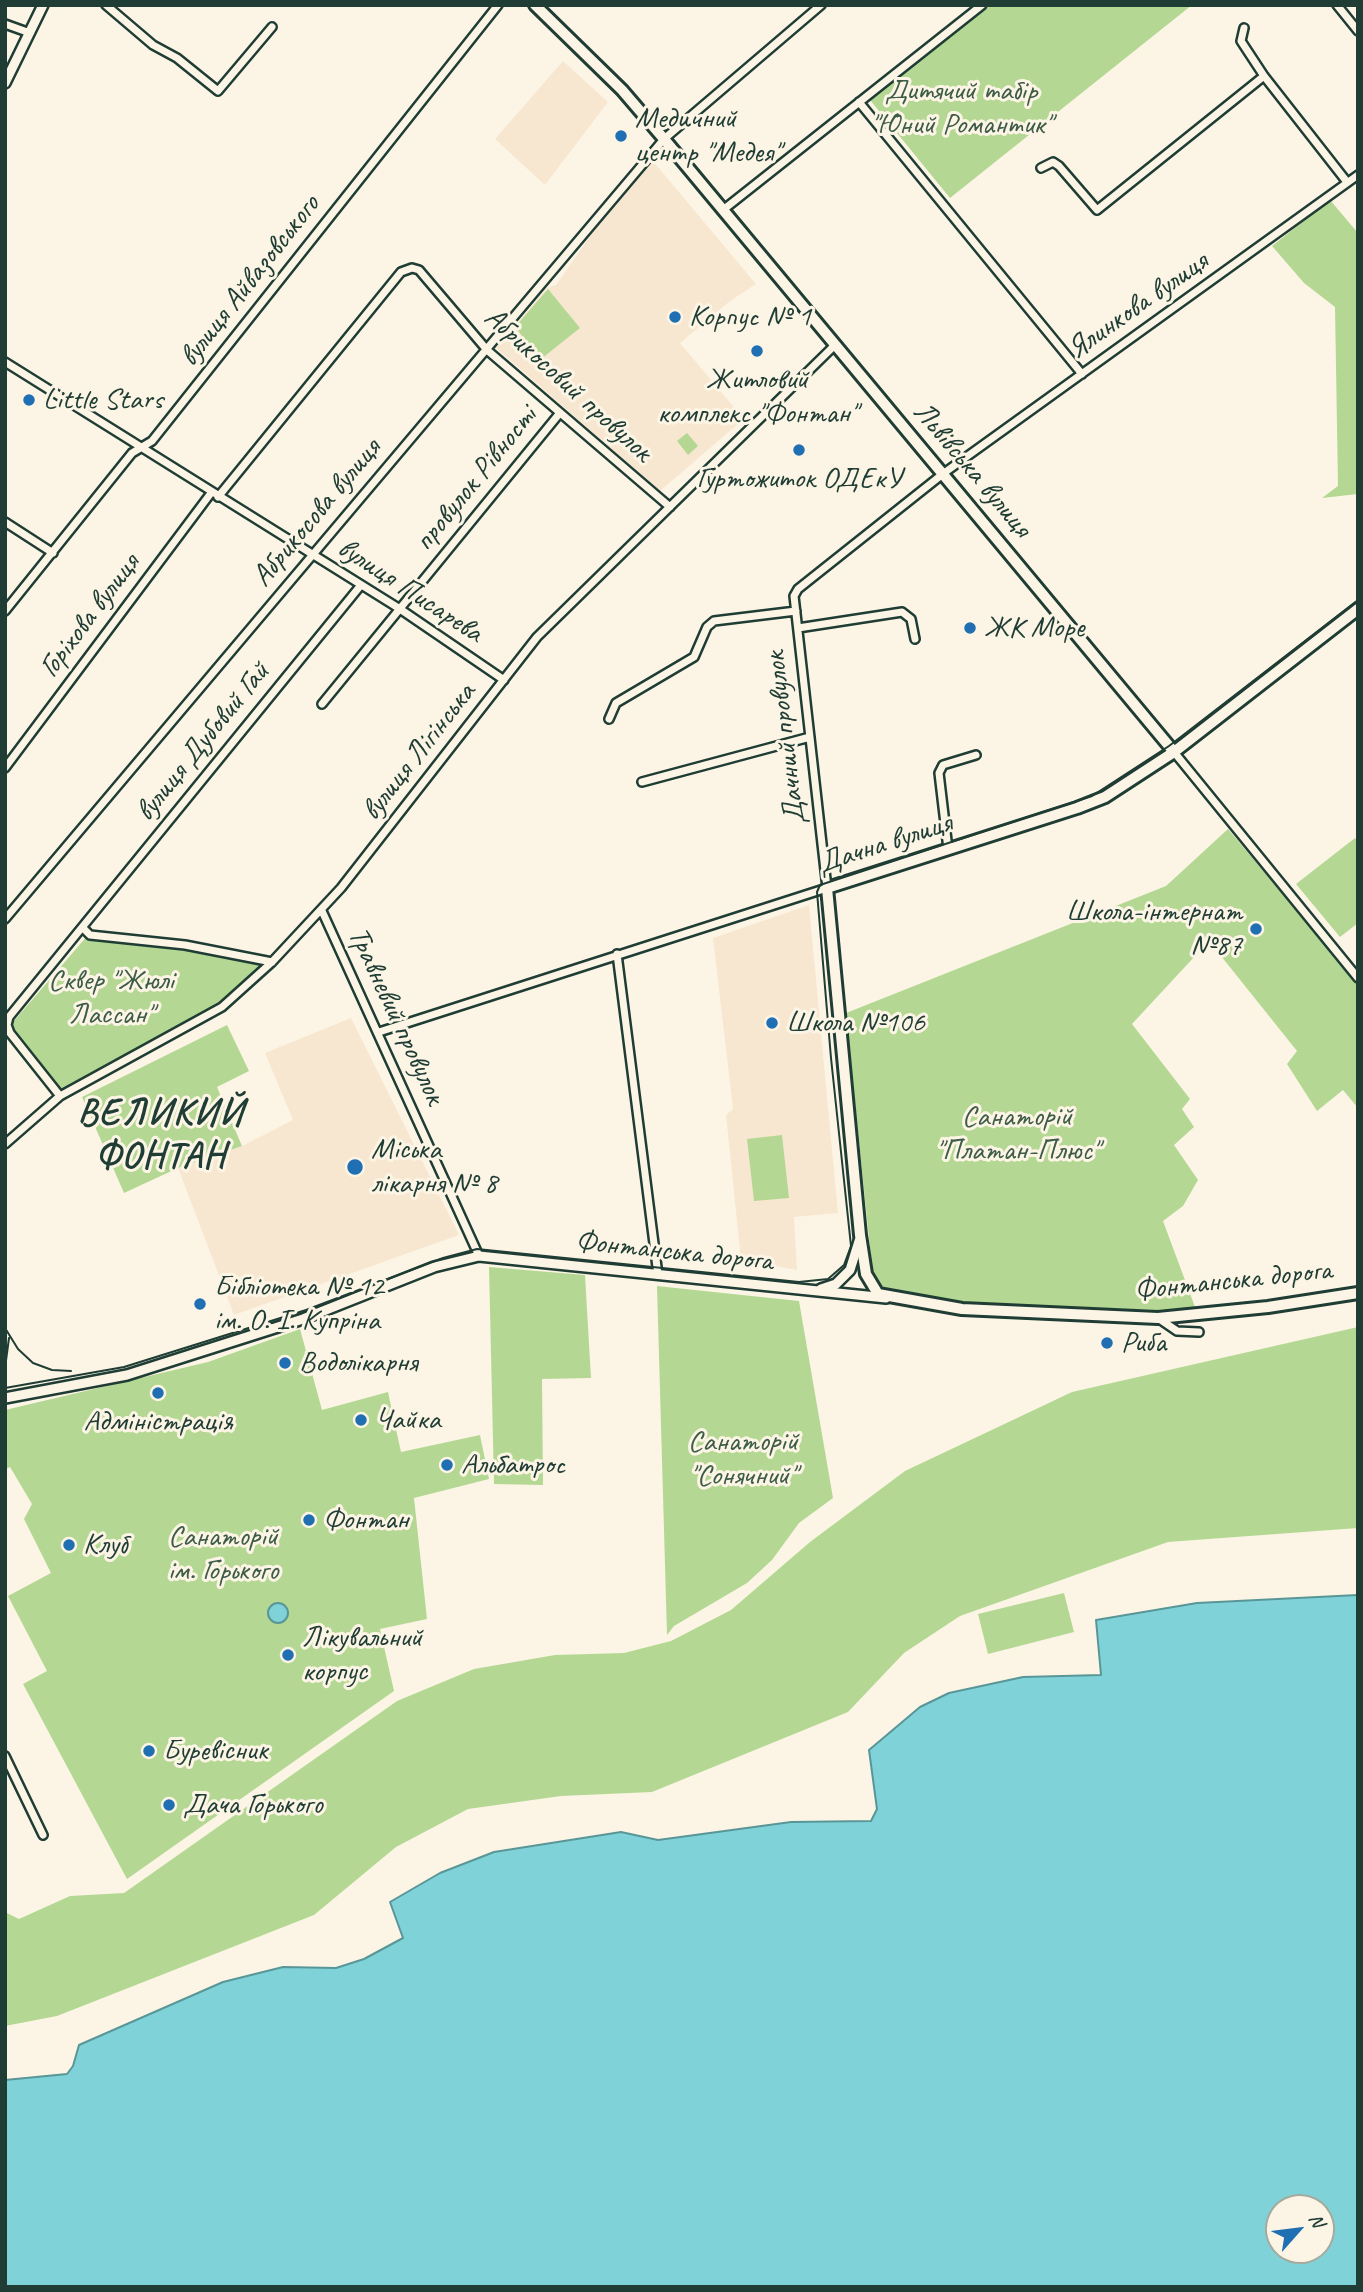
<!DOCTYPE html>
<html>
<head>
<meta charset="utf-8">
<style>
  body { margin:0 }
  #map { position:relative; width:1363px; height:2292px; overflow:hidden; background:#fcf5e5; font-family:Caveat,sans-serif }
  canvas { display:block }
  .frame { position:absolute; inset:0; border:7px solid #1f3d34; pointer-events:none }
  .north { position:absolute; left:1265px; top:2194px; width:70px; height:70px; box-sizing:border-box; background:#fcf5e5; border:2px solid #a4ab9e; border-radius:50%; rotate:62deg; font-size:19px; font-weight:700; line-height:28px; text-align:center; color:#1f3d34 }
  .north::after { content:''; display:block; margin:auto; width:24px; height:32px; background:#1f6fb2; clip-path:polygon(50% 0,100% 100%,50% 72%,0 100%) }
</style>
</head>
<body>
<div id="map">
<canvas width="1363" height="2292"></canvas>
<div class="frame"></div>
<div class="north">N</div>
</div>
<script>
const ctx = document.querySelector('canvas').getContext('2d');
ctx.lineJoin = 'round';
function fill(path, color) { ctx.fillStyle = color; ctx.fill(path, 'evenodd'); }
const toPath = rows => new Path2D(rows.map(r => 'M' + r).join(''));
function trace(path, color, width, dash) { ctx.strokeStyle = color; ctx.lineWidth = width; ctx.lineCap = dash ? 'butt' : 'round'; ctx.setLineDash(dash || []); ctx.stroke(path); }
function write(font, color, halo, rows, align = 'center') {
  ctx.font = font + ' Caveat,sans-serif'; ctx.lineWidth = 6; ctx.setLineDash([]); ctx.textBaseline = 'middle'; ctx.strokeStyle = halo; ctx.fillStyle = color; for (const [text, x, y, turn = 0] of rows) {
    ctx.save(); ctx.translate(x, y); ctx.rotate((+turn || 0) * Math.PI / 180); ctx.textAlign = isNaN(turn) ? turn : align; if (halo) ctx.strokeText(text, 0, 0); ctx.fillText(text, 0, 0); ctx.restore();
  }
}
fill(toPath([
  [563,61,608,102,545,185,495,139],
  [652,160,756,284,730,301,680,343,744,419,660,491,496,348,547,288,556,285,600,222],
  [809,905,838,1213,794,1217,797,1270,741,1260,726,1115,733,1109,713,938],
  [351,1018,459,1235,234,1315,178,1168,242,1146,293,1120,265,1053]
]), '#f8e7d0');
fill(toPath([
  [991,5,1192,5,950,198,870,100],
  [1330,200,1358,233,1358,494,1322,498,1338,486,1335,307,1304,283,1272,246],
  [548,289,580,328,541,359,515,327],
  [687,433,698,446,688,455,677,441],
  [1228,829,1358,984,1358,1108,1343,1090,1317,1111,1287,1064,1297,1051,1209,941,1132,1024,1190,1099,1182,1109,1194,1127,1174,1145,1198,1180,1183,1206,1163,1221,1195,1307,1181,1311,967,1303,880,1291,873,1278,846,1013,1166,886],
  [1355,838,1358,842,1358,923,1340,937,1296,884],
  [88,935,271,960,220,1006,62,1091,7,1029],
  [227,1025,249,1071,217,1087,242,1146,178,1168,124,1193,82,1097],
  [782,1135,789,1198,754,1201,747,1139],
  [489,1267,585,1275,591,1378,542,1379,543,1485,494,1484],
  [657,1286,799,1301,833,1498,799,1523,772,1560,747,1583,674,1626,667,1635],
  [1358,1327,1358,1528,1168,1542,960,1616,904,1653,848,1712,652,1792,561,1796,468,1809,396,1847,314,1915,57,2016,5,2026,5,1912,19,1919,70,1896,124,1893,397,1701,474,1669,555,1655,624,1653,671,1641,731,1610,810,1542,905,1471,1072,1392],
  [300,1329,322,1410,388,1392,401,1452,480,1435,489,1479,414,1498,427,1619,380,1629,394,1691,127,1879,23,1684,47,1671,8,1596,51,1573,24,1519,32,1504,10,1467,5,1469,5,1410,208,1362],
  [1064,1593,1074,1632,988,1654,978,1614]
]), '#b4d893');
const water = toPath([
  [1358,1595,1358,2287,5,2287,5,2080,67,2074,73,2066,79,2045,223,1982,283,1967,336,1968,364,1959,403,1938,390,1902,440,1873,494,1852,621,1832,658,1840,791,1822,871,1821,877,1809,869,1750,920,1707,949,1693,1023,1677,1101,1675,1096,1620,1197,1603,1358,1595],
  [1279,2208,1321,2208,1321,2250,1279,2250,1279,2208],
  '268 1613a10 10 0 1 1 20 0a10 10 0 1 1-20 0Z'
]);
fill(water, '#80d2d9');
trace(water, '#599697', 2);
const minor = toPath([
  [106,5,153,45,177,58,218,91,272,27],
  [1337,5,1358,31],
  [5,24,30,33],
  [1244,28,1241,41,1264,76,1347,182],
  [859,102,1082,374],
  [1041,168,1053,162,1059,166,1097,210,1264,76],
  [723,210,982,5],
  [5,362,400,609,504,680],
  [218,497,401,272,412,268,419,270,487,350,670,507],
  [5,522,53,553],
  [5,611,132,453,152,441,498,5],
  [798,628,902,612,911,619,915,639],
  [322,704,559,414],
  [609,719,616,703,694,657,707,627,714,621,796,611],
  [1174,752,1358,978],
  [5,768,211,493],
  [642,782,810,737],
  [948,849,939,773,943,765,976,755],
  [322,911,479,1256],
  [5,919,664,139,821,5],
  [83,928,90,935,185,945,272,962],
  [617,954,658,1275],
  [379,1032,827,888,794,596,798,589,944,473,1358,175],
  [60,1096,10,1033,7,1025,9,1017,361,585],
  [5,1144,60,1096,222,1007,272,962,341,888,537,637,835,345],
  [1158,1318,1177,1331,1199,1332],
  [5,1756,43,1835]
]);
const tertiary = toPath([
  [5,83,43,5],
  [821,1289,836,1284,850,1270,859,1241],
  [5,1398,127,1375,303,1319,434,1267,479,1256,886,1298]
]);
const secondary = toPath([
  [535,5,622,90,664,139,1174,752],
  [1358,609,1174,752,1105,797,1077,808,827,888,860,1235,866,1274,878,1294,962,1309,1158,1318,1268,1307,1358,1293]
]);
trace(minor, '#1f3d34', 12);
trace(tertiary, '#1f3d34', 14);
trace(secondary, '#1f3d34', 16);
trace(minor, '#fcf5e5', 7);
trace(tertiary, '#fcf5e5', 9);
trace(secondary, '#fcf5e5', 10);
trace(toPath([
  [5,1328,18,1349,33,1363,52,1370,71,1371],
  [5,1368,9,1338],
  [5,1388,124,1367,306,1310,443,1258,477,1249,799,1282,828,1279,844,1265,851,1246,831,1058,817,892,820,885,1092,796,1169,746,1358,600]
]), '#1f3d34', 2);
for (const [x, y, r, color] of [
  [621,136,7,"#1f6fb2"],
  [675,317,7,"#1f6fb2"],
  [757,351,7,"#1f6fb2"],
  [29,400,7,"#1f6fb2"],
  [799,450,7,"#1f6fb2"],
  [970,628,7,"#1f6fb2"],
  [1256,929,7,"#1f6fb2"],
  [772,1023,7,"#1f6fb2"],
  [355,1167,9,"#1f6fb2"],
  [200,1304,7,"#1f6fb2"],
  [1107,1343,7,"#1f6fb2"],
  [285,1363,7,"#1f6fb2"],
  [158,1393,7,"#1f6fb2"],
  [361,1420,7,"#1f6fb2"],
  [447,1465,7,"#1f6fb2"],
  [309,1520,7,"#1f6fb2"],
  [69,1545,7,"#1f6fb2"],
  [288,1655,7,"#1f6fb2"],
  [149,1751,7,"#1f6fb2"],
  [169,1805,7,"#1f6fb2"]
]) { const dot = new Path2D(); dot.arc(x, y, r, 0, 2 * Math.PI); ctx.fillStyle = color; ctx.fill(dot); trace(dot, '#fcf5e5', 2.5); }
write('30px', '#3d5c47', '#fcf5e5', [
  ["Дитячий табір",961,91],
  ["\"Юний Романтик\"",961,125],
  ["Сквер \"Жюлі",111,981],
  ["Лассан\"",111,1015],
  ["Санаторій",1017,1117],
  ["\"Платан-Плюс\"",1017,1151],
  ["Санаторій",743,1442],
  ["\"Сонячний\"",743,1476],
  ["Cанаторій",223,1537],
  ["ім. Горького",223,1571]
]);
write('30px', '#1f3d34', '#fcf5e5', [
  ["Медичний",635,119],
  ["центр \"Медея\"",635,153],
  ["Корпус № 1",689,317],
  ["Житловий",757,380,"center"],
  ["комплекс \"Фонтан\"",757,414,"center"],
  ["Little Stars",43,400],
  ["Гуртожиток ОДЕкУ",799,479,"center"],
  ["ЖК Море",984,628],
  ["Школа-інтернат",1242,912,"right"],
  ["№87",1242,946,"right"],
  ["Школа №106",786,1023],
  ["Міська",371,1150],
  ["лікарня № 8",371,1184],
  ["Бібліотека № 12",214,1287],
  ["ім. О. І. Купріна",214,1321],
  ["Риба",1121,1343],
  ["Водолікарня",299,1363],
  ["Чайка",375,1420],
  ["Адміністрація",158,1422,"center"],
  ["Альбатрос",461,1465],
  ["Фонтан",323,1520],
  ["Клуб",83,1545],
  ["Лікувальний",302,1638],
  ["корпус",302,1672],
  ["Буревісник",163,1751],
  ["Дача Горького",183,1805]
], 'left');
write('30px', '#1f3d34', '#fcf5e5', [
  ["вулиця Айвазовського",250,281,-52],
  ["Ялинкова вулиця",1138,306,-35],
  ["Абрикосовий провулок",568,385,42],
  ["Львівська вулиця",972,470,50],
  ["провулок Рівності",476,479,-51],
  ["Абрикосова вулиця",317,513,-50],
  ["вулиця Писарева",410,591,33],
  ["Горіхова вулиця",90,616,-53],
  ["Дачний провулок",786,738,-97],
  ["вулиця Дубовий Гай",203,742,-51],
  ["вулиця Лігінська",419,752,-52],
  ["Дачна вулиця",885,844,-18],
  ["Травневий провулок",396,1016,65],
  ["Фонтанська дорога",674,1252,6],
  ["Фонтанська дорога",1233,1281,-6]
]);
ctx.letterSpacing = '2px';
write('bold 37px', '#1f3d34', '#fcf5e5', [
  ["ВЕЛИКИЙ",161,1114],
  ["ФОНТАН",161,1157]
]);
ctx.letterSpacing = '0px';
</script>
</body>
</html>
